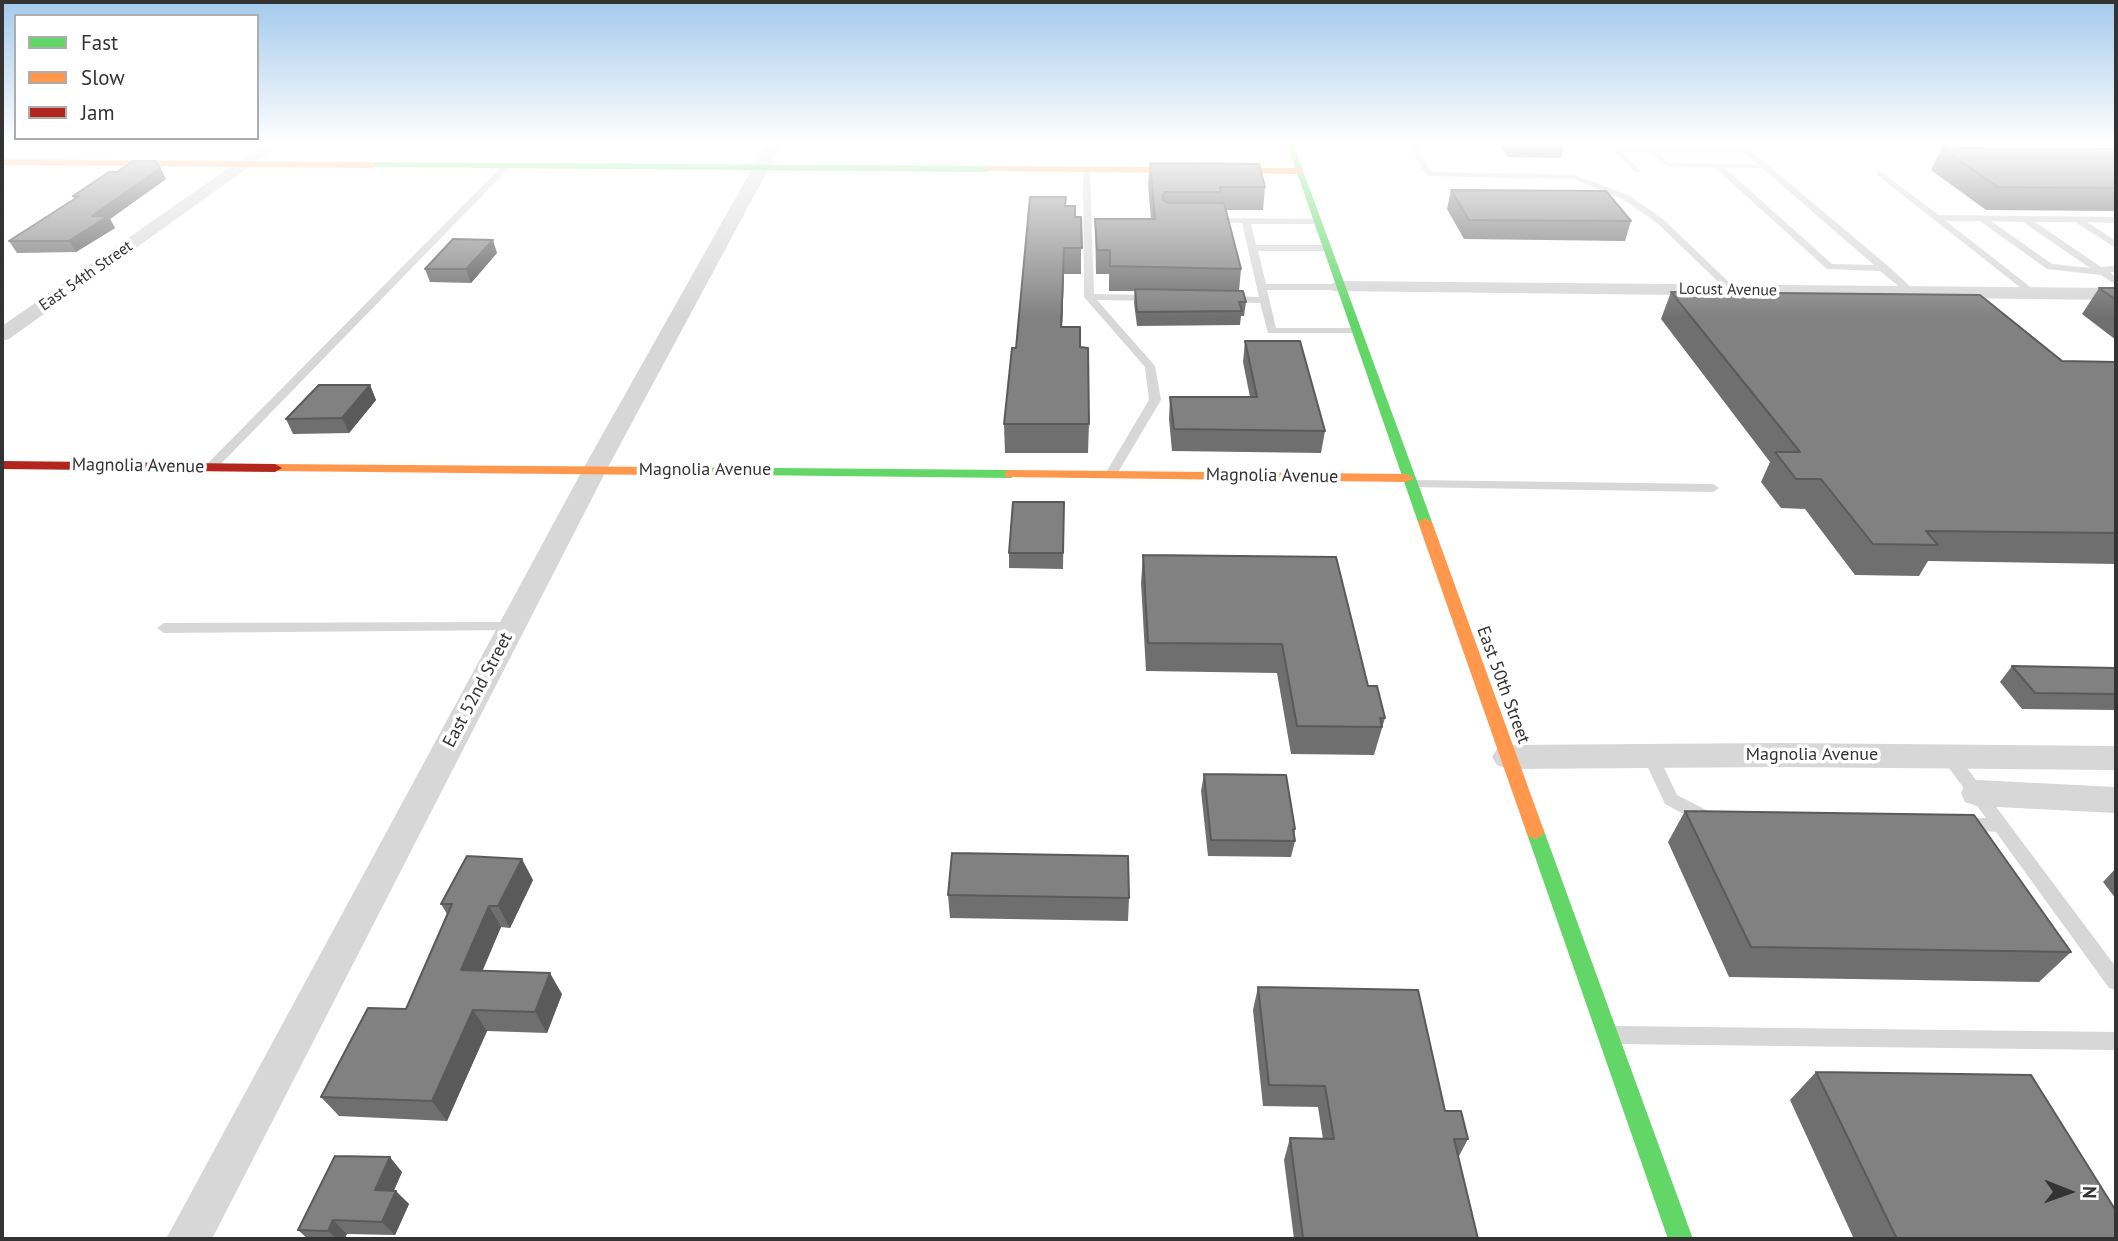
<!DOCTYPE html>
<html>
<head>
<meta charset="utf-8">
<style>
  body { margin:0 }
  #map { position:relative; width:2118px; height:1241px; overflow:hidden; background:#fff; font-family:"PT Sans",sans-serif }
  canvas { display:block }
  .frame { position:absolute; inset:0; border:4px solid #333; pointer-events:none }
  .legend { position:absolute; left:14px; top:14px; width:245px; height:126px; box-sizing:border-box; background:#fff; border:2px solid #adadad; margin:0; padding:9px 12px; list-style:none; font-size:21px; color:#333 }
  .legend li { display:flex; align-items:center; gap:14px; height:35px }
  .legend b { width:35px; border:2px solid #adadad }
  .north { position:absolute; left:2034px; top:1157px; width:70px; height:70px; -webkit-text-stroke:5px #fff; paint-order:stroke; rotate:91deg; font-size:19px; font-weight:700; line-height:28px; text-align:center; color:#333 }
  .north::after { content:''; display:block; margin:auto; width:24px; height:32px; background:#333; clip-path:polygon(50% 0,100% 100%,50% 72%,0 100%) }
</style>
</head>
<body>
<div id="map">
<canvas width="2118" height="1241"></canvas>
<div class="frame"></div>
<ul class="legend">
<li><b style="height:9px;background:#63d668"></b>Fast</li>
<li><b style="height:9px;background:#ff974d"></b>Slow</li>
<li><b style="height:9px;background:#b3261e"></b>Jam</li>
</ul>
<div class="north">N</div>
</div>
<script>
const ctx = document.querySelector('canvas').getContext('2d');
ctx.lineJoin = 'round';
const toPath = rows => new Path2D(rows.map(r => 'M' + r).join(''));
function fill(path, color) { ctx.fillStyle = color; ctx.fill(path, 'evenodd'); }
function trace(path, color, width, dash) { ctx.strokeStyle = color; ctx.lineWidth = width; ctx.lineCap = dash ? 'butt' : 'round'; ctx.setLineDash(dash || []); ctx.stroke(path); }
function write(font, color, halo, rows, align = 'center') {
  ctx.font = font + ' "PT Sans",sans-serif'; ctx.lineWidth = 7; ctx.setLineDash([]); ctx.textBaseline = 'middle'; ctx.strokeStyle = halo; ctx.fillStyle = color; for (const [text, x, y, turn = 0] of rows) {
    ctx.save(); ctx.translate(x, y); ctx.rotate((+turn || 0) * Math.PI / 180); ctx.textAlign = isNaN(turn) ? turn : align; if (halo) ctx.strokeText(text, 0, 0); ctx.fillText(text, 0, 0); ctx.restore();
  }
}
fill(toPath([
  [5,144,15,144,2,150,2,145,5,144],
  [1409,144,1417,144,1429,169,1434,172,1575,175,1630,196,1663,219,1737,290,1729,292,1657,223,1624,200,1574,179,1429,176,1422,170,1409,144],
  [1651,147,1749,149,1888,266,1916,292,1908,294,1880,271,1827,269,1715,168,1668,167,1650,153,1623,152,1640,171,1636,173,1613,150,1617,148,1651,147],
  [1659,153,1744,153,1756,164,1670,163,1659,153],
  [1725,168,1762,168,1874,265,1832,264,1725,168],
  [504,164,511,166,216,469,208,469,208,463,504,164],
  [1083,168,1090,170,1094,294,1152,295,1157,298,1152,301,1097,300,1155,366,1161,400,1117,474,1111,478,1105,474,1149,400,1145,367,1084,297,1083,168],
  [1880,171,1939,215,2116,217,2116,223,2087,222,2116,241,2116,248,2075,222,2035,222,2101,267,2116,266,2116,272,2110,272,2116,278,2116,285,2101,275,2047,269,1980,221,1946,221,2038,293,2030,295,1877,175,1876,173,1880,171],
  [1991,221,2023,222,2090,268,2052,264,1991,221],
  [1206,218,1320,219,1320,223,1317,224,1251,224,1256,245,1326,245,1331,248,1326,251,1258,251,1266,284,1340,284,1345,287,1340,290,1267,290,1276,328,1356,328,1360,329,1360,333,1268,333,1260,303,1229,302,1224,299,1229,296,1259,297,1242,223,1209,223,1206,222,1206,218],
  [1412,480,1713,484,1719,488,1713,492,1408,487,1406,484,1412,480],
  [511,622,518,627,516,630,164,633,157,628,164,623,511,622],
  [1949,750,1955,752,2116,967,2116,990,2109,988,1996,832,1957,829,1955,824,1957,819,1986,818,1943,760,1941,756,1943,752,1949,750],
  [1651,751,1657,753,1677,795,1714,814,1716,819,1714,824,1708,826,1702,824,1665,804,1643,757,1645,753,1651,751],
  [1616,1026,2116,1032,2116,1050,1616,1044,1609,1041,1606,1035,1609,1029,1616,1026]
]), '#d7d7d7');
fill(toPath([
  [263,144,281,144,9,339,2,341,2,326,263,144],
  [766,144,782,144,607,469,212,1239,166,1239,583,469,766,144],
  [1340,281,2116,288,2116,300,1333,291,1330,287,1333,283,1340,281],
  [1780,743,2116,746,2116,770,1780,767,1508,769,1497,765,1492,757,1497,749,1508,745,1780,743],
  [1977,780,2116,787,2116,813,1977,806,1965,802,1961,793,1965,784,1977,780]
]), '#d7d7d7');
fill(toPath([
  [1287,144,1294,146,1432,522,1430,525,1425,526,1418,522,1287,144],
  [373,162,988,166,992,169,988,172,370,167,370,163,373,162],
  [660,467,1011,470,1018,474,1011,478,655,474,653,471,655,468,660,467],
  [1535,823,1542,826,1544,831,1693,1239,1668,1239,1526,831,1528,826,1535,823]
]), '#63d668');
fill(toPath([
  [2,159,373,162,377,165,373,168,2,165,2,159],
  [988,166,1300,168,1304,171,1300,174,985,171,985,167,988,166],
  [275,464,660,467,667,471,660,475,270,471,268,468,270,465,275,464],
  [1011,470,1407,474,1414,478,1407,482,1006,477,1004,474,1006,471,1011,470],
  [1425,518,1432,522,1544,831,1542,836,1535,839,1528,836,1526,831,1418,522,1425,518]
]), '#ff974d');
fill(toPath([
  [2,461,275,464,282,468,275,472,2,469,2,461]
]), '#b3261e');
const rail = toPath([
  [1929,144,1974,151]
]);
trace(rail, '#bebebe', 5);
trace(rail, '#fff', 3.5, [10]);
fill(toPath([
  [1499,144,1565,144,1561,158,1508,157],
  [1942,148,2116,150,2116,211,1986,210,1931,170],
  [1150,163,1265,187,1263,210,1225,210,1241,269,1239,291,1246,302,1244,316,1241,316,1240,325,1137,326,1134,303,1135,291,1109,291,1109,274,1096,274,1095,219,1151,219,1148,185],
  [160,168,166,179,110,219,115,228,76,252,17,253,9,241,75,199,73,196],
  [1451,190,1631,221,1625,241,1464,239,1447,209],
  [1066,206,1075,217,1081,217,1081,274,1064,274,1062,327,1080,347,1089,424,1088,453,1005,453,1004,424],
  [497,253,471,283,430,282,425,269],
  [2099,288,2116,288,2116,340,2082,314],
  [1671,292,2062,361,2116,362,2116,564,1928,561,1919,576,1855,575,1805,509,1781,508,1761,482,1770,462,1661,319],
  [1245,341,1325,431,1321,453,1172,451,1169,419,1170,397,1250,397,1243,362],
  [370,385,376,400,349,433,293,434,286,419],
  [1064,502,1063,569,1009,568,1009,553],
  [1143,555,1368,686,1385,718,1374,755,1291,754,1277,673,1146,671,1141,583],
  [2012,666,2116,668,2116,710,2022,709,2000,682],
  [1204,774,1295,829,1294,836,1295,841,1291,857,1208,856,1201,791],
  [1685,811,2071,952,2039,982,1729,977,1668,842],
  [2116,868,2116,899,2103,882],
  [533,880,510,928,501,927,482,971,562,994,547,1033,487,1031,447,1121,339,1116,321,1097,406,1009,447,914,441,904],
  [948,895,1129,898,1128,921,950,918],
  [1258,987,1445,1111,1468,1139,1458,1158,1478,1239,1294,1239,1284,1160,1290,1138,1323,1139,1318,1107,1263,1106,1253,1010],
  [1816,1072,2116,1239,1854,1239,1790,1100],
  [402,1172,394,1190,409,1204,395,1235,347,1234,344,1239,308,1239,298,1230]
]), '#6f6f6f');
fill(toPath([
  [160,168,166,179,110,219,115,228,76,252,69,241,92,216],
  [493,240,497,253,471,283,466,269],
  [1064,248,1064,274,1061,354,1061,327],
  [370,385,376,400,349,433,342,418],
  [522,859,533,880,510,928,498,906],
  [489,906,501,927,474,991,461,970],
  [550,973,562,994,547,1033,535,1012],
  [473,1010,487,1031,447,1121,432,1101],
  [390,1157,402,1172,388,1204,375,1190],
  [396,1191,409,1204,395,1235,382,1222],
  [333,1220,347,1234,344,1239,337,1239,328,1231]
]), '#5a5a5a');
const building = toPath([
  [1942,148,2116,149,2116,188,1998,187,1942,148],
  [133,161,155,161,160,168,92,216,108,216,69,241,9,241,79,196,73,196,109,172,117,172,133,161],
  [1150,163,1259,164,1265,187,1220,187,1221,192,1165,192,1163,195,1163,200,1168,203,1224,203,1241,269,1110,266,1110,250,1097,250,1095,219,1155,219,1150,163],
  [1451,190,1606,191,1631,221,1469,220,1451,190],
  [1030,197,1066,197,1065,206,1075,206,1075,217,1081,217,1082,248,1064,248,1061,327,1080,327,1080,347,1088,348,1089,424,1004,424,1012,348,1016,348,1030,197],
  [453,239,493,240,466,269,425,269,453,239],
  [2099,288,2116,288,2116,300,2099,288],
  [1135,289,1243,291,1246,302,1239,302,1242,311,1137,312,1135,289],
  [1671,292,1980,295,2062,361,2116,362,2116,404,2115,404,2116,405,2116,533,1926,531,1938,545,1873,544,1821,479,1796,479,1775,452,1800,452,1671,292],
  [1245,341,1300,341,1325,431,1174,429,1170,397,1257,397,1245,341],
  [319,385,370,385,342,418,286,419,319,385],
  [1013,502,1064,502,1063,553,1009,553,1013,502],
  [1143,555,1336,557,1368,686,1377,686,1385,718,1380,718,1382,727,1297,726,1282,644,1148,643,1143,555],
  [2012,666,2116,668,2116,694,2035,693,2012,666],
  [1204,774,1286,775,1295,829,1293,829,1295,841,1211,840,1204,774],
  [1685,811,1974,815,2071,952,1751,947,1685,811],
  [952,853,1128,856,1129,898,948,895,952,853],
  [467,856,522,859,498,906,489,906,461,970,550,973,535,1012,473,1010,432,1101,321,1097,368,1008,406,1009,452,904,441,904,467,856],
  [1258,987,1418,990,1445,1111,1461,1111,1468,1139,1454,1139,1478,1239,1303,1238,1290,1138,1334,1139,1325,1086,1269,1085,1258,987],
  [1816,1072,2031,1075,2116,1211,2116,1239,1897,1239,1816,1072],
  [335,1156,390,1157,375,1190,396,1191,382,1222,333,1220,328,1231,298,1230,335,1156]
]);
fill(building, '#818181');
trace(building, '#5a5a5a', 2);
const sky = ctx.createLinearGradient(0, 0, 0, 318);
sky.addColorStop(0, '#a3caec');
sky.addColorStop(0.45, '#fff');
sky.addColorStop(1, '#ffffff00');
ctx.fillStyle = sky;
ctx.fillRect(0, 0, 2118, 318);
write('16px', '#333', '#fff', [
  ["East 54th Street",86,276,-35],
  ["Locust Avenue",1728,290,1]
]);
write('18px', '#333', '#fff', [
  ["Magnolia Avenue",138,466,1],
  ["Magnolia Avenue",705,470],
  ["Magnolia Avenue",1272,476,1],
  ["East 50th Street",1503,685,70],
  ["East 52nd Street",478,690,-62],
  ["Magnolia Avenue",1812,755]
]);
</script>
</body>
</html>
